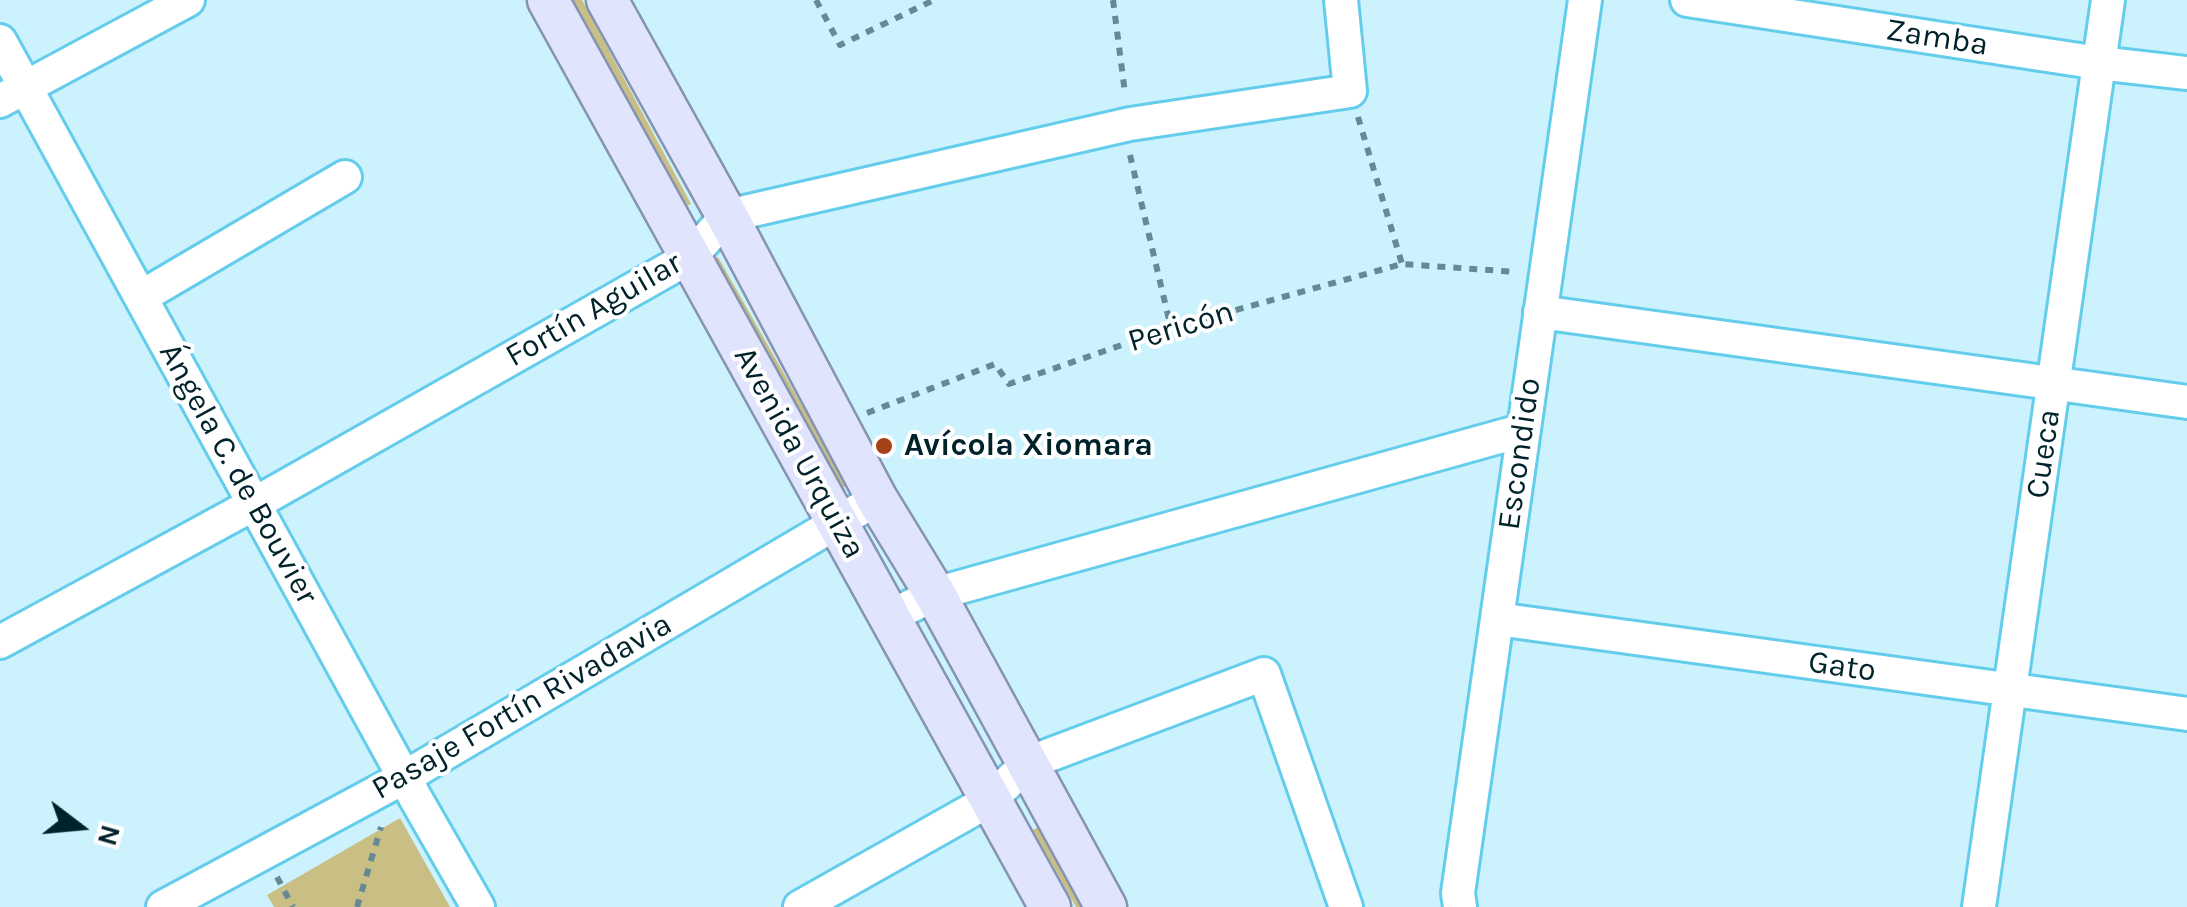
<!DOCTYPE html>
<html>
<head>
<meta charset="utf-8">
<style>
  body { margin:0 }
  #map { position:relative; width:2187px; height:907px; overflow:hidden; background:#ccf2fe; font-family:Karla,sans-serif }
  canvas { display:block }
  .north { position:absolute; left:30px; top:777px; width:100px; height:100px; -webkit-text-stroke:8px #fff; paint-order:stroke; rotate:106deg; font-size:28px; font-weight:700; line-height:40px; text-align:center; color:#00222b }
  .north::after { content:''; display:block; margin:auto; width:35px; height:45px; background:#00222b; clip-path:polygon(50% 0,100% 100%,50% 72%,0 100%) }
</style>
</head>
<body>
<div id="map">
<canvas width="2187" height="907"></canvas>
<div class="north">N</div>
</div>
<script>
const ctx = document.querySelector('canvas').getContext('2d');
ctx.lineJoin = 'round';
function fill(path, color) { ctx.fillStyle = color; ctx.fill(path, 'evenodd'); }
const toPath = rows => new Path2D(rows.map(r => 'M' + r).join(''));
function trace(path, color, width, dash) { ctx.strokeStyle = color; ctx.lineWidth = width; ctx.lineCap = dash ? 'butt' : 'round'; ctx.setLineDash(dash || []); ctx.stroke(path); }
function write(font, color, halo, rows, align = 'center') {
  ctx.font = font + ' Karla,sans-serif'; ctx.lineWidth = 8; ctx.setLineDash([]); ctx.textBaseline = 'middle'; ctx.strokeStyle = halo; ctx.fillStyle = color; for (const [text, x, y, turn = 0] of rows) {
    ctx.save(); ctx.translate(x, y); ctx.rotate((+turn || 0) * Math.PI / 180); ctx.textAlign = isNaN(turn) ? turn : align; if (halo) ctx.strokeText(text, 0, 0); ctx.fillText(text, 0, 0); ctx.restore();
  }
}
fill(toPath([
  [573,0,582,0,691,204,685,207],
  [718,257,847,485,838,491,709,262],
  [400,818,450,907,274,907,267,895],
  [1040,826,1086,907,1076,907,1033,830]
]), '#c9be83');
const minor = toPath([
  [1687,0,2099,63,2187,73],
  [0,41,416,799,478,907],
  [0,101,188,0],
  [141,297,345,177],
  [1540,312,2187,402],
  [889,617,935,594,1524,430],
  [1497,619,2187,714],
  [0,642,254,504,690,257,727,216,1130,124,1350,91,1341,0],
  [163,907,405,777,877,499],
  [800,907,990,800,1028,763,1264,674,1346,907],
  [1460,907,1458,893,1585,0],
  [1979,907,2108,0]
]);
const major = toPath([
  [548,0,1050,907],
  [607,0,727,216,877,499,935,594,1106,907]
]);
trace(minor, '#64cdec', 38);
trace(major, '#8594b2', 45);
trace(toPath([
  [816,0,840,45,934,0],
  [1113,0,1125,93],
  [1358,117,1402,264],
  [1130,155,1171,328],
  [867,413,995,364,1009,384,1171,328,1402,264,1517,272],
  [277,877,293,907],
  [357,907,381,827]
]), '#668a95', 6, [8, 8]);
trace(minor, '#fff', 32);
trace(major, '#e1e4fd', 40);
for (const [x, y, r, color] of [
  [884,446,10,"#a7411a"]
]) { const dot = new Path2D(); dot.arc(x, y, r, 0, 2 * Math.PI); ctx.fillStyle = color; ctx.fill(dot); trace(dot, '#fff', 4); }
write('32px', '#00222b', '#fff', [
  ["Zamba",1937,38,9],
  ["Fortín Aguilar",594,310,-30],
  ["Pericón",1181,327,-17],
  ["Avenida Urquiza",799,453,61],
  ["Escondido",1520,454,-82],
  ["Cueca",2044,454,-82],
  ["Ángela C. de Bouvier",238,474,61],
  ["Gato",1842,667,8],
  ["Pasaje Fortín Rivadavia",522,707,-30]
]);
write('bold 32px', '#00222b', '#fff', [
  ["Avícola Xiomara",904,446]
], 'left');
</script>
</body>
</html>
